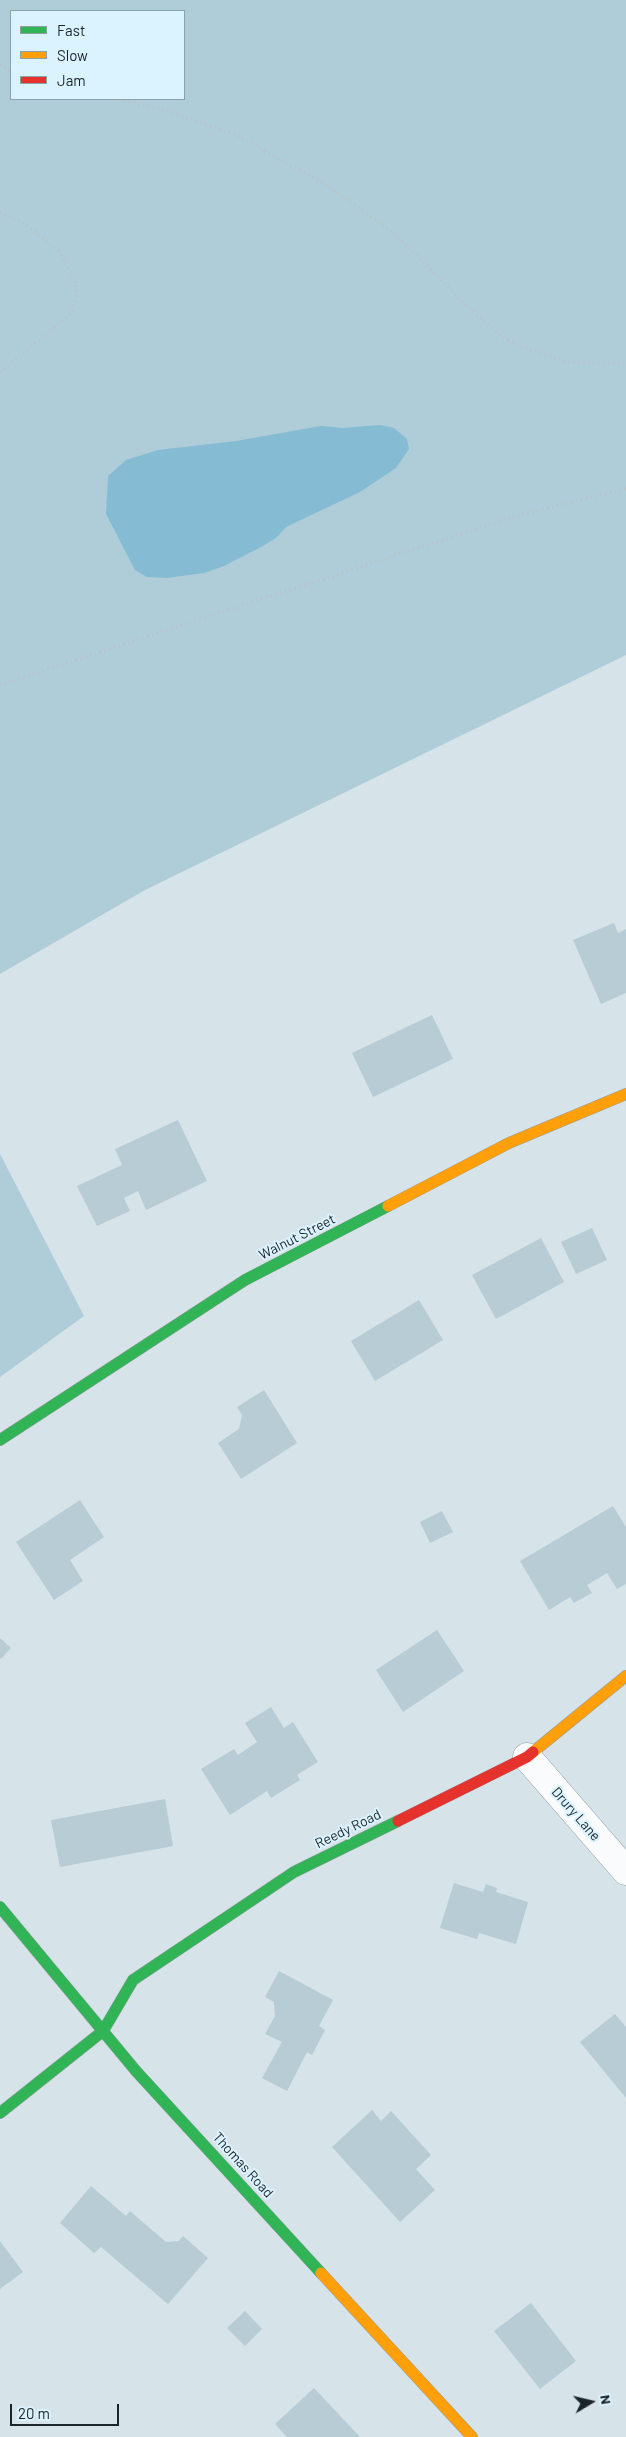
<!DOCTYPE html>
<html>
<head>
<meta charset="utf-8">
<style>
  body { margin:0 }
  #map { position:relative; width:626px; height:2437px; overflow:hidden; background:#d6e3e9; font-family:Barlow,sans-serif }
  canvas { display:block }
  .legend { position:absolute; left:10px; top:10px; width:175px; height:90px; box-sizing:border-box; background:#dbf3fe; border:1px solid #8ea0a8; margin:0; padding:6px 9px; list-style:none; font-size:15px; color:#1b2428 }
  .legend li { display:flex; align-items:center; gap:10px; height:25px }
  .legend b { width:25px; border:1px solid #8ea0a8 }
  .north { position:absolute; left:566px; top:2377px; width:50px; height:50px; -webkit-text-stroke:4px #dbf3fe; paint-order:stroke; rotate:81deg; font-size:14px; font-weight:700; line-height:20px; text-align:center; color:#1b2428 }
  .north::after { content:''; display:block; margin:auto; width:18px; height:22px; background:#1b2428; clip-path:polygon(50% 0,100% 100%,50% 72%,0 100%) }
  .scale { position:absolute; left:10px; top:2404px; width:109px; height:22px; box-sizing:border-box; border:2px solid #1b2428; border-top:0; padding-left:6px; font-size:15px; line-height:18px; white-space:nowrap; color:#1b2428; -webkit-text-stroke:4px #dbf3fe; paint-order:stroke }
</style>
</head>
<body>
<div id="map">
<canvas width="626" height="2437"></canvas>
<ul class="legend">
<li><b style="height:6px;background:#30b455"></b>Fast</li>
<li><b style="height:6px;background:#ff9f0a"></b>Slow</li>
<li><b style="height:6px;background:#e5322d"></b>Jam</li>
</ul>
<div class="north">N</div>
<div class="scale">20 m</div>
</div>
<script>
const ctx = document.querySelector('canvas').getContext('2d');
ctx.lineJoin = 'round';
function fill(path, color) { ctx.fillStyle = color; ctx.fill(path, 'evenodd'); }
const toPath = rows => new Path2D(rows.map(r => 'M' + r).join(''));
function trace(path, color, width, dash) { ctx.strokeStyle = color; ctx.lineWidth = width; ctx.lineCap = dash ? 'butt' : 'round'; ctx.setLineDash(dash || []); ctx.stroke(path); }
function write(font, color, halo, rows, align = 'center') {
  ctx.font = font + ' Barlow,sans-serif'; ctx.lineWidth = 4; ctx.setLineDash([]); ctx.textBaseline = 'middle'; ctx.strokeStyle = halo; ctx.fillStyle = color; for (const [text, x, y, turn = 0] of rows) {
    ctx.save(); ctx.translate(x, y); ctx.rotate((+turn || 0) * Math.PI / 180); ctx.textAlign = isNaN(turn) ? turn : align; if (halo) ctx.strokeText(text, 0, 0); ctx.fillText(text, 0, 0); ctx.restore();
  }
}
fill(toPath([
  [0,0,626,0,626,655,145,890,0,974],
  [11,11,184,11,184,99,11,99],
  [0,1154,84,1316,0,1377]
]), '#afccd9');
fill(toPath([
  [380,425,394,428,407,439,409,449,396,468,360,492,286,527,276,538,261,547,224,566,204,573,167,578,147,577,135,570,106,514,108,476,126,460,158,450,236,441,321,426,343,428]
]), '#85bcd3');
fill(toPath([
  [614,923,618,933,626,929,626,993,601,1004,573,940],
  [432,1015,453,1059,373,1097,352,1053],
  [178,1120,207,1181,146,1210,138,1191,124,1198,130,1211,97,1226,77,1186,122,1165,115,1149],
  [592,1228,607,1260,576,1274,561,1242],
  [541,1238,564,1282,496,1319,472,1275],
  [419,1300,443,1340,375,1381,351,1341],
  [264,1390,297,1443,241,1479,218,1443,239,1429,242,1415,237,1407],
  [80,1500,104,1537,70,1560,83,1581,54,1600,16,1542],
  [613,1506,626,1527,626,1584,617,1589,607,1573,587,1585,592,1593,574,1603,570,1597,549,1610,520,1561],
  [442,1511,453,1532,430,1543,420,1522],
  [437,1630,464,1671,403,1712,376,1670],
  [0,1638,11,1648,1,1659,0,1658],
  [271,1707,284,1728,293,1722,318,1762,297,1775,300,1780,271,1798,267,1791,230,1815,201,1769,234,1749,238,1755,257,1742,245,1723],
  [165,1799,173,1846,60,1867,51,1820],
  [454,1883,483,1892,486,1884,497,1888,496,1892,528,1902,516,1944,479,1933,477,1939,440,1928],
  [279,1971,333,2000,319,2026,325,2030,312,2055,307,2052,287,2091,262,2078,282,2042,265,2034,275,2016,274,2002,265,1997],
  [615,2014,626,2027,626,2098,580,2042],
  [372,2110,381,2121,391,2111,431,2155,416,2169,435,2190,400,2222,332,2147],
  [91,2186,126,2216,130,2211,166,2242,179,2241,183,2236,208,2258,168,2304,101,2247,94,2253,60,2223],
  [0,2241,23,2272,0,2289],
  [531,2303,576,2361,540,2389,494,2331],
  [245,2311,262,2329,245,2346,227,2328],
  [314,2388,360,2437,287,2437,275,2424]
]), '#b7ccd5');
const street = toPath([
  [527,1757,626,1871]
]);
const fast = toPath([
  [0,1440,245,1280,388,1206],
  [0,1907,136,2071,321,2273],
  [0,2113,103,2031,133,1980,294,1872,398,1821]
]);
const slow = toPath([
  [388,1206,509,1143,626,1094],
  [533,1752,626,1676],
  [321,2273,472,2437]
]);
const jam = toPath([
  [398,1821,527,1757,533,1752]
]);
trace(street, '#96a0a5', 29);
trace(fast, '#96a0a5', 12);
trace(slow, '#96a0a5', 12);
trace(jam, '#96a0a5', 12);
trace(toPath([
  [0,65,11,71],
  [119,99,170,112,234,134,328,186,389,230,410,248,467,306,501,336,520,346,571,363,626,363],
  [0,212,18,220,36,232,59,252,70,269,78,295,71,313,0,372],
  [0,685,515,516,626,489]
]), '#bdc1c3', 3, [1, 4]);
trace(street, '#f9fbfc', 28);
trace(fast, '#30b455', 11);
trace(slow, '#ff9f0a', 11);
trace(jam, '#e5322d', 11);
write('14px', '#1b2428', '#dbf3fe', [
  ["Walnut Street",297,1237,-27],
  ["Drury Lane",576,1814,49],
  ["Reedy Road",348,1829,-26],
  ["Thomas Road",243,2165,48]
]);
</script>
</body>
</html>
